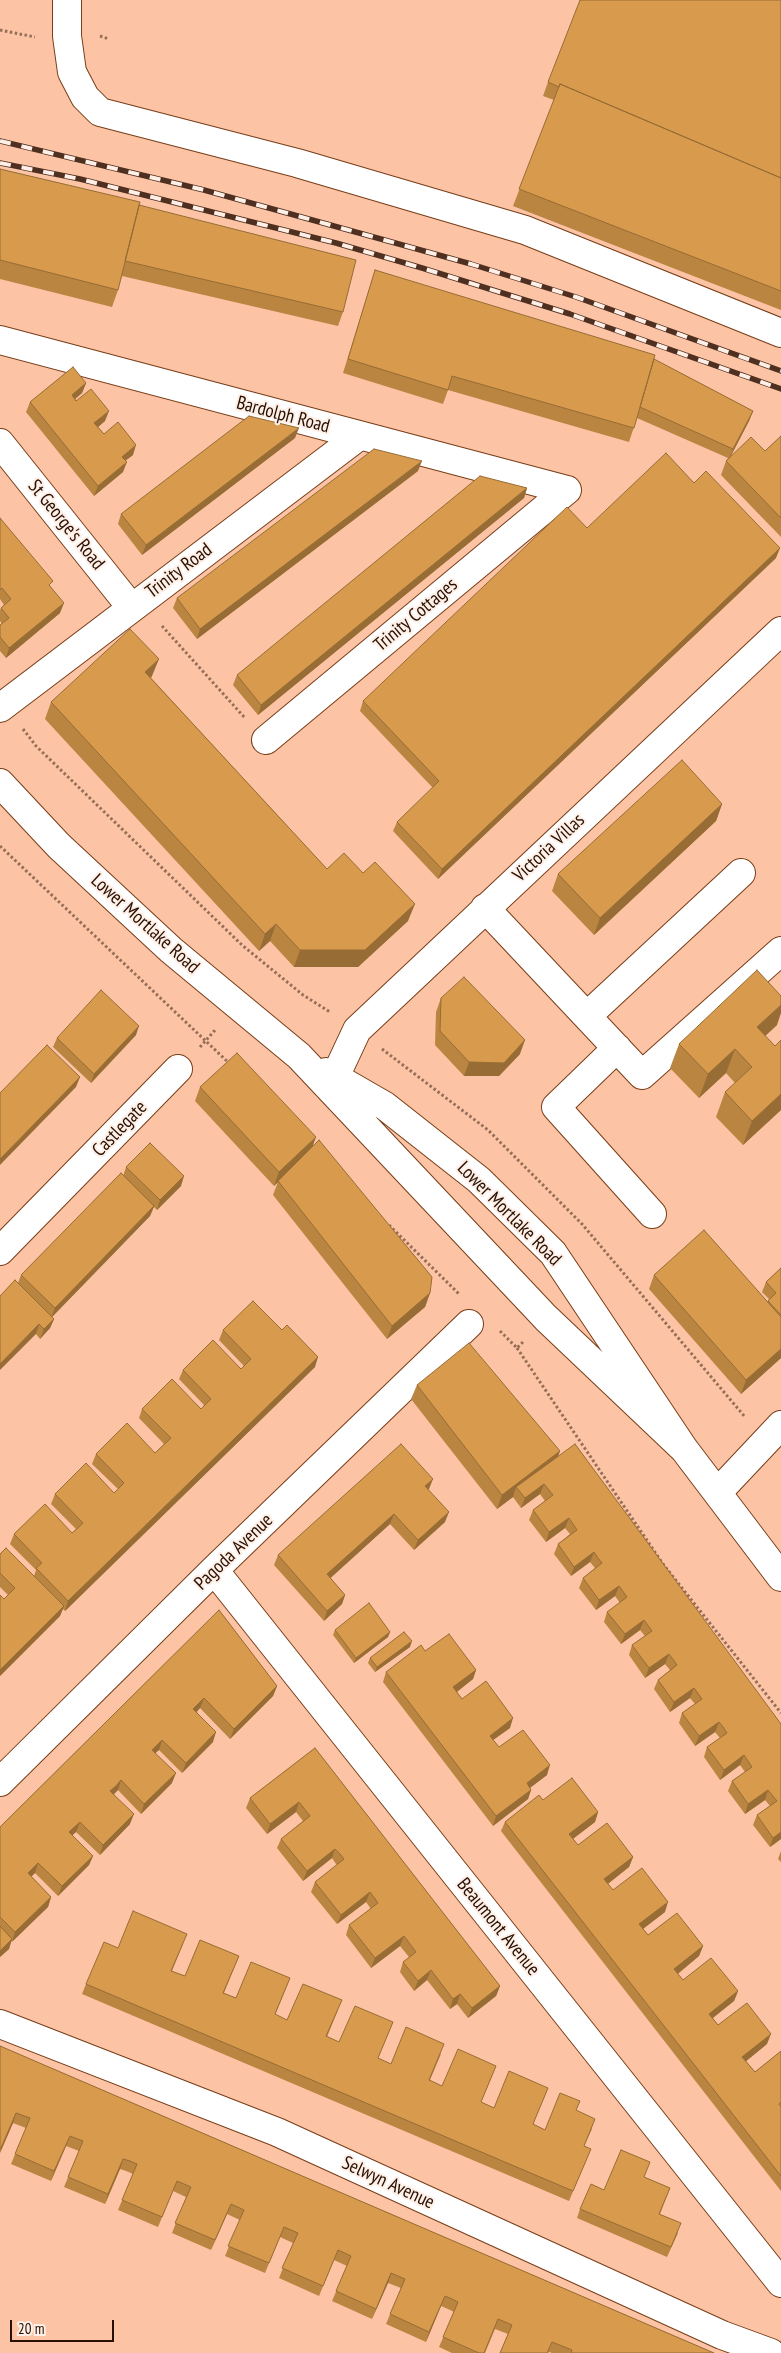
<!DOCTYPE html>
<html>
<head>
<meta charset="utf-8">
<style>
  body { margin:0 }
  #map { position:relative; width:781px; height:2353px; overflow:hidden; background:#fcc4a5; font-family:"PT Sans Narrow",sans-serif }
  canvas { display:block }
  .scale { position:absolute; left:10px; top:2320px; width:104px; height:22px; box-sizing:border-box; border:2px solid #280f02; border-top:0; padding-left:6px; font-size:15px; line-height:18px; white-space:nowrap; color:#280f02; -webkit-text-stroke:4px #feefe7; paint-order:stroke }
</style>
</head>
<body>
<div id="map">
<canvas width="781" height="2353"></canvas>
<div class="scale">20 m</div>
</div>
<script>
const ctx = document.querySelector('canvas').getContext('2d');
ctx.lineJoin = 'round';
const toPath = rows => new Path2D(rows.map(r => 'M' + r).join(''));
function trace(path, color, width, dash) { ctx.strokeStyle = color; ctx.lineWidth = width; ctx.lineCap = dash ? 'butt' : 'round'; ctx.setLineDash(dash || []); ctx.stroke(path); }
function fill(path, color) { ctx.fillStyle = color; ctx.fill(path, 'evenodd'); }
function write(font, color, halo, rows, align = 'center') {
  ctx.font = font + ' "PT Sans Narrow",sans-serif'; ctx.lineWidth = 4; ctx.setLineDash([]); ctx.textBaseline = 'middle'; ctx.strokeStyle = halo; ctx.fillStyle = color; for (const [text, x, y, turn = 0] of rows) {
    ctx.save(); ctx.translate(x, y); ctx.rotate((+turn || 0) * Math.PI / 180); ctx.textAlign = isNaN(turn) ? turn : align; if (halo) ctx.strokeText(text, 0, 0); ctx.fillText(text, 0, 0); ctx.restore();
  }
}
const minor = toPath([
  [67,0,67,36,72,72,85,97,100,112,297,163,525,230,781,333],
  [0,340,567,490],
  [0,443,131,607],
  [0,708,359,436],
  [266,740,567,490],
  [485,908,642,1075,781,951],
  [587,1016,741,873],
  [617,1048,556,1107,652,1214],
  [335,1077,357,1030,781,631],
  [0,1251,178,1069],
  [718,1492,781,1425],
  [214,1570,781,2283],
  [0,1782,214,1570,469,1324],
  [0,2024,277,2132,722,2335,771,2353]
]);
const highway = toPath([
  [0,783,59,846,171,950,299,1056,546,1318,684,1449],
  [326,1072,385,1106,479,1180,553,1253,684,1449,781,1577]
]);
trace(minor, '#783d18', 30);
trace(highway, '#783d18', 30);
trace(toPath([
  [0,30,35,37],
  [100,36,109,39],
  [162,626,245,718],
  [23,729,36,746,242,945,303,995,330,1012],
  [0,846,230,1064],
  [200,1047,216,1029],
  [382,1049,488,1130,582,1224,745,1417],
  [389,1225,459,1294],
  [500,1331,517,1348,524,1341],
  [517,1348,663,1564,781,1713]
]), '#966d57', 3, [2.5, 2.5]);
trace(minor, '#fff', 28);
trace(highway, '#fff', 28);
const rail = toPath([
  [0,141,204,190,471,264,576,297,781,371],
  [0,163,80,179,336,243,422,268,570,314,781,389]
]);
trace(rail, '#4f3020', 5.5);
trace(rail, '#feefe7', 4, [11]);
fill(toPath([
  [781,0,781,310,513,206,554,100,543,96,548,82],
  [0,169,139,205,343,312,338,326,122,276,118,290,112,307,0,279],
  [375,270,654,359,753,411,749,421,731,456,765,451,781,436,781,537,721,475,726,461,728,458,637,418,629,442,448,390,443,404,343,373],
  [86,383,82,393,75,399,105,421,98,427,104,434,133,455,125,461,123,472,94,496,26,412,30,402],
  [295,438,142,555,118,524,121,514],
  [418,471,197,639,173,608,177,598],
  [694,483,776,558,438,879,393,831,397,822,433,788,360,711,363,701,587,528],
  [527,488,524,498,258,715,233,685,237,675],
  [0,518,51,587,60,613,6,658,0,651,0,625,2,624,0,621,0,610,1,608,4,605,0,599],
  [152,676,151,678,327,869,408,921,358,967,294,967,270,941,259,951,45,719,51,702],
  [722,804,716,821,594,935,552,891,558,874],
  [441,998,520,1054,499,1076,464,1076,435,1045,436,1012],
  [777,1025,765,1036,775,1046,781,1040,781,1110,743,1145,716,1117,725,1092,735,1083,726,1073,699,1098,670,1068,679,1044],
  [136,1035,91,1083,53,1047,57,1038],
  [200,1087,313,1146,430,1293,425,1307,387,1339,273,1195,278,1182,274,1186,195,1101],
  [126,1167,181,1186,157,1210,154,1207,150,1216,52,1317,54,1319,50,1328,40,1339,36,1334,18,1283,21,1275,123,1176],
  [781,1268,781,1358,741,1394,649,1289,654,1275,767,1302,769,1299,762,1292,766,1282],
  [223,1330,315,1367,65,1611,63,1609,60,1616,0,1676,0,1595,4,1599,8,1595,0,1587,0,1554,34,1576,36,1570,10,1544,14,1534,72,1533,76,1529,51,1504,55,1494,114,1493,118,1489,92,1464,96,1454,155,1453,164,1444,139,1418,142,1409,201,1409,204,1405,179,1379,183,1370,241,1369,244,1366,219,1340],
  [417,1385,560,1451,558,1456,781,1724,781,1839,770,1847,753,1825,757,1815,770,1806,765,1800,745,1814,728,1791,732,1781,745,1772,740,1765,720,1780,704,1757,707,1747,720,1738,715,1732,695,1746,679,1723,682,1713,695,1704,690,1698,670,1712,654,1689,658,1680,670,1670,665,1664,645,1678,629,1655,632,1645,645,1636,640,1630,621,1644,604,1622,607,1612,620,1603,615,1596,596,1610,579,1588,583,1578,595,1568,590,1562,571,1576,554,1554,558,1544,570,1534,565,1528,546,1542,529,1520,533,1510,545,1501,540,1494,521,1508,513,1497,497,1509,411,1399],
  [428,1489,445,1522,414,1550,390,1524,330,1578,345,1595,342,1604,324,1621,274,1565,278,1555,429,1489],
  [219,1610,277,1686,273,1696,230,1739,200,1708,197,1712,213,1742,182,1773,159,1750,155,1753,172,1783,141,1814,118,1790,114,1794,130,1824,100,1855,76,1832,72,1835,93,1856,89,1865,58,1896,35,1873,31,1876,51,1897,48,1907,11,1942,9,1949,0,1957,0,1827],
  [335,1630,390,1632,388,1637,354,1663,333,1635],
  [410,1647,375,1672,368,1663,370,1658],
  [425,1651,476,1670,473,1679,457,1692,462,1699,510,1728,493,1740,499,1747,547,1775,530,1788,531,1790,528,1799,493,1826,383,1682,386,1672],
  [315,1748,500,1986,496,1996,468,2018,457,2004,450,2009,427,1980,414,1991,400,1972,403,1962,409,1957,400,1946,371,1968,346,1935,349,1925,371,1909,366,1902,337,1924,311,1892,315,1882,337,1865,336,1864,332,1858,303,1881,277,1848,281,1839,303,1821,296,1812,267,1834,246,1808,250,1798],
  [543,1800,598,1812,595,1822,573,1839,578,1845,633,1857,629,1867,608,1884,613,1890,665,1912,643,1929,648,1935,703,1946,699,1956,678,1974,683,1980,738,1991,734,2001,713,2018,718,2025,767,2044,746,2061,755,2072,781,2051,781,2191,501,1831,505,1822],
  [781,1851,781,1862,778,1859],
  [183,1944,172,1971,185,1976,239,1956,224,1993,236,1998,290,1978,275,2015,287,2020,338,2010,327,2037,339,2042,393,2022,378,2058,391,2064,441,2054,430,2080,442,2086,492,2076,481,2102,494,2108,548,2088,533,2124,545,2130,577,2111,592,2129,584,2146,587,2158,569,2201,82,1994,86,1984,118,1948],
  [0,2046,714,2353,552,2353,549,2352,548,2353,500,2353,508,2334,495,2329,485,2353,452,2353,439,2347,454,2312,448,2309,441,2306,426,2342,386,2324,401,2288,388,2283,372,2319,332,2301,347,2266,334,2260,319,2296,279,2278,293,2243,280,2237,265,2273,225,2256,240,2220,227,2214,211,2250,172,2233,186,2197,173,2191,158,2227,118,2210,133,2174,126,2171,120,2169,105,2204,64,2187,79,2151,66,2146,51,2181,11,2164,26,2128,13,2123,0,2153],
  [644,2177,670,2188,660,2214,678,2233,667,2257,577,2218,580,2209,604,2190]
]), '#ba8441');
fill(toPath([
  [86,383,82,393,68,405,72,395],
  [109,411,105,421,91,433,94,423],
  [753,411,749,421,729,459,733,449],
  [299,428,295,438,142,555,146,545],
  [136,445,133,455,118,466,122,457],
  [422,461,418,471,197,639,200,629],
  [127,462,123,472,94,496,98,486],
  [527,488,524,498,258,715,261,705],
  [780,548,776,558,438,879,442,869],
  [64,603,60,613,6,658,9,648],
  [159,659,152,676,139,689,145,672],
  [722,804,716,821,594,935,600,918],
  [415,904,408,921,358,967,294,967,300,950],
  [276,924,270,941,259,951,265,934],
  [781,1005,781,1013,777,1025,748,1052,757,1027],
  [139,1026,136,1035,91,1083,94,1074],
  [525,1040,520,1054,499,1076,464,1076,469,1062],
  [735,1049,726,1073,699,1098,708,1074],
  [80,1077,76,1087,0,1165,0,1159],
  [781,1094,781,1110,743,1145,752,1121],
  [316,1137,311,1151,274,1186,279,1172],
  [184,1176,181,1186,157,1210,160,1200],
  [154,1206,150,1216,51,1318,55,1308],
  [430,1293,425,1307,387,1339,392,1326],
  [54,1319,50,1328,40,1339,44,1329],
  [39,1324,36,1334,0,1370,0,1364],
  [781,1349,781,1358,741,1394,746,1380],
  [318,1357,315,1367,65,1611,68,1601],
  [560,1451,555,1465,516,1487,513,1497,497,1509,502,1495],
  [433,1479,429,1489,422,1496,425,1486],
  [544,1484,540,1494,521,1508,525,1498],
  [449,1512,445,1522,414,1550,418,1540],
  [394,1514,390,1524,324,1584,327,1574],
  [569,1518,565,1528,546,1542,549,1532],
  [594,1552,590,1562,571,1576,574,1567],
  [619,1586,615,1596,596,1610,599,1600],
  [345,1595,342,1604,324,1621,327,1611],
  [64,1606,60,1616,0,1676,0,1670],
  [644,1620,640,1630,621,1644,625,1634],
  [390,1632,388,1637,354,1663,356,1658],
  [412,1641,410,1647,375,1672,377,1667],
  [669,1654,665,1664,645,1678,649,1668],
  [476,1670,473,1679,450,1697,453,1687],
  [277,1686,273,1696,230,1739,234,1729],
  [694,1688,690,1698,670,1712,674,1702],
  [204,1698,200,1708,190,1718,193,1709],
  [513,1718,510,1728,486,1745,490,1736],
  [719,1722,715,1732,695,1746,699,1736],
  [216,1732,213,1742,182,1773,186,1763],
  [162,1740,159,1750,148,1760,152,1750],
  [744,1755,740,1765,720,1780,724,1770],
  [550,1765,547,1775,523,1793,527,1783],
  [176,1773,172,1783,141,1814,144,1804],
  [121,1780,118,1790,107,1801,110,1791],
  [531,1790,528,1799,493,1826,496,1816],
  [768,1790,765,1800,745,1814,748,1804],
  [299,1802,296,1812,267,1834,270,1824],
  [598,1812,595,1822,566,1844,569,1834],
  [134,1814,130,1824,100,1855,103,1845],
  [80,1822,76,1832,65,1842,69,1832],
  [781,1832,781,1839,770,1847,773,1838],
  [335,1849,332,1858,303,1881,307,1871],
  [93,1856,89,1865,58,1896,62,1886],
  [633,1857,629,1867,601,1889,604,1879],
  [38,1863,35,1873,25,1883,28,1873],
  [370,1892,366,1902,337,1924,341,1915],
  [51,1897,48,1907,12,1942,15,1932],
  [668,1902,665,1912,636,1934,639,1924],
  [404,1936,400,1946,371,1968,375,1958],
  [12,1939,9,1949,0,1957,0,1951],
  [703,1946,699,1956,671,1979,674,1969],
  [431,1970,427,1980,414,1991,418,1981],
  [500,1986,496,1996,468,2018,472,2008],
  [738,1991,734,2001,705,2024,709,2014],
  [460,1994,457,2004,450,2009,453,1999],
  [771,2034,767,2044,739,2067,742,2057],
  [16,2113,13,2123,0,2153,1,2148],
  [70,2136,66,2146,51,2181,54,2171],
  [123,2159,120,2169,105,2204,108,2194],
  [231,2204,227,2214,211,2250,215,2240],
  [391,2273,388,2283,372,2319,376,2309],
  [445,2296,441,2306,426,2342,429,2332]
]), '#976c35');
const building = toPath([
  [580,0,781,0,781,178,560,84,559,87,548,82,580,0],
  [560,84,781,178,781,291,519,189,560,84],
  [0,169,140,202,118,290,0,260,0,169],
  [139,205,356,260,343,312,125,261,139,205],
  [375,270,655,355,634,428,452,376,448,390,348,359,375,270],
  [654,359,753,411,733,449,640,407,654,359],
  [73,367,86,383,72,395,76,401,91,389,109,411,94,423,104,434,118,422,136,445,122,457,127,462,98,486,30,402,73,367],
  [249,416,299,428,146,545,121,514,249,416],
  [781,436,781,518,726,461,751,437,765,451,781,436],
  [374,449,422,461,200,629,177,598,374,449],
  [666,453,694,483,706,471,780,548,442,869,397,822,439,781,363,701,567,507,587,528,666,453],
  [480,476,527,488,261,705,237,675,480,476],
  [0,518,53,581,49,585,64,603,9,648,0,637,0,625,9,618,1,608,11,599,2,588,0,590,0,518],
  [130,629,159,659,145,672,327,869,344,853,363,873,375,862,415,904,365,950,300,950,276,924,265,934,51,702,130,629],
  [682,760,722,804,600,918,558,874,682,760],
  [757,970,781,996,781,1005,757,1027,775,1046,781,1040,781,1094,752,1121,725,1092,752,1067,735,1049,708,1074,679,1044,757,970],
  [464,977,525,1040,504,1063,469,1062,440,1031,441,998,464,977],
  [101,990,139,1026,94,1074,57,1038,101,990],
  [47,1045,80,1077,0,1159,0,1093,47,1045],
  [237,1053,316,1137,279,1172,200,1087,237,1053],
  [319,1140,432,1277,430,1293,392,1326,278,1181,319,1140],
  [150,1143,184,1176,160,1200,126,1167,150,1143],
  [121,1173,154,1206,55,1308,21,1275,121,1173],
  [704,1230,781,1317,781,1349,746,1380,654,1275,704,1230],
  [781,1268,781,1315,768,1301,776,1293,766,1282,781,1268],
  [15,1280,54,1319,44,1329,39,1324,0,1364,0,1296,15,1280],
  [253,1301,282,1330,287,1325,318,1357,68,1601,36,1568,42,1563,14,1534,45,1504,72,1533,78,1528,83,1523,55,1494,86,1463,114,1493,124,1483,96,1454,127,1423,155,1453,171,1438,142,1409,172,1379,201,1409,211,1399,183,1370,213,1340,241,1369,251,1359,223,1330,253,1301],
  [469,1343,560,1451,502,1495,417,1385,469,1343],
  [401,1444,433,1479,425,1486,449,1512,418,1540,394,1514,327,1574,345,1595,327,1611,278,1555,401,1444],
  [575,1444,781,1724,781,1832,773,1838,757,1815,777,1801,768,1790,748,1804,732,1781,752,1767,744,1755,724,1770,707,1747,727,1733,723,1727,719,1722,699,1736,682,1713,702,1699,694,1688,674,1702,658,1680,677,1665,669,1654,649,1668,632,1645,652,1631,644,1620,625,1634,607,1612,627,1597,619,1586,599,1600,583,1578,602,1563,598,1558,594,1552,574,1567,558,1544,577,1530,569,1518,549,1532,533,1510,553,1495,544,1484,525,1498,516,1487,575,1444],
  [6,1548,64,1606,0,1670,0,1595,4,1599,15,1588,0,1573,0,1554,6,1548],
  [369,1603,390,1632,356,1658,335,1630,369,1603],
  [219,1610,277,1686,234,1729,204,1698,193,1709,216,1732,186,1763,162,1740,152,1750,176,1773,144,1804,121,1780,116,1786,110,1791,134,1814,103,1845,80,1822,69,1832,93,1856,62,1886,38,1863,28,1873,51,1897,15,1932,0,1917,0,1827,219,1610],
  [404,1632,412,1641,377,1667,370,1658,404,1632],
  [449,1634,476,1670,453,1687,462,1699,486,1681,513,1718,490,1736,499,1747,523,1730,550,1765,527,1783,531,1790,496,1816,386,1672,421,1645,425,1651,449,1634],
  [315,1748,500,1986,472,2008,460,1994,453,1999,431,1970,418,1981,403,1962,416,1952,404,1936,375,1958,349,1925,378,1903,370,1892,341,1915,315,1882,344,1859,340,1854,335,1849,307,1871,281,1839,310,1816,299,1802,270,1824,250,1798,315,1748],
  [572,1778,598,1812,569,1834,578,1845,607,1823,633,1857,604,1879,613,1890,642,1868,668,1902,639,1924,648,1935,677,1913,703,1946,674,1969,683,1980,711,1958,738,1991,709,2014,718,2025,747,2003,771,2034,742,2057,755,2072,781,2051,781,2102,779,2104,781,2107,781,2176,505,1822,539,1795,543,1800,572,1778],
  [133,1911,187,1934,171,1971,185,1976,200,1940,239,1956,223,1993,236,1998,251,1962,290,1978,275,2014,287,2020,303,1984,342,2000,326,2036,339,2042,355,2006,393,2022,378,2058,391,2064,406,2027,444,2044,429,2080,442,2086,458,2049,496,2066,481,2102,494,2108,509,2071,548,2088,533,2124,545,2130,560,2093,580,2101,576,2110,595,2119,584,2146,591,2149,573,2191,86,1984,104,1942,118,1948,133,1911],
  [0,1926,12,1939,0,1951,0,1926],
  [0,2046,714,2353,571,2353,572,2350,552,2342,547,2353,500,2353,512,2325,498,2319,484,2353,479,2353,443,2337,458,2302,452,2299,445,2296,429,2332,390,2314,405,2279,391,2273,376,2309,336,2291,351,2256,338,2250,323,2286,282,2268,298,2233,284,2227,269,2263,228,2246,244,2210,231,2204,215,2240,175,2223,191,2187,177,2181,162,2217,122,2200,137,2164,130,2161,123,2159,108,2194,68,2177,83,2141,70,2136,54,2171,15,2154,30,2118,16,2113,1,2148,0,2148,0,2046],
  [621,2150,650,2162,644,2177,670,2188,659,2214,681,2223,671,2247,580,2209,591,2184,604,2190,621,2150]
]);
fill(building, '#d89a4c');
trace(building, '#976c35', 1);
write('19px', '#280f02', '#feefe7', [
  ["Bardolph Road",283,415,15],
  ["St George's Road",66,525,51],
  ["Trinity Road",179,571,-37],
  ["Trinity Cottages",416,615,-40],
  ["Victoria Villas",549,848,-43],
  ["Lower Mortlake Road",145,924,42],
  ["Castlegate",120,1129,-46],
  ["Lower Mortlake Road",509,1214,45],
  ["Pagoda Avenue",234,1552,-44],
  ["Beaumont Avenue",498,1927,51],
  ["Selwyn Avenue",388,2183,25]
]);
</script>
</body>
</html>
